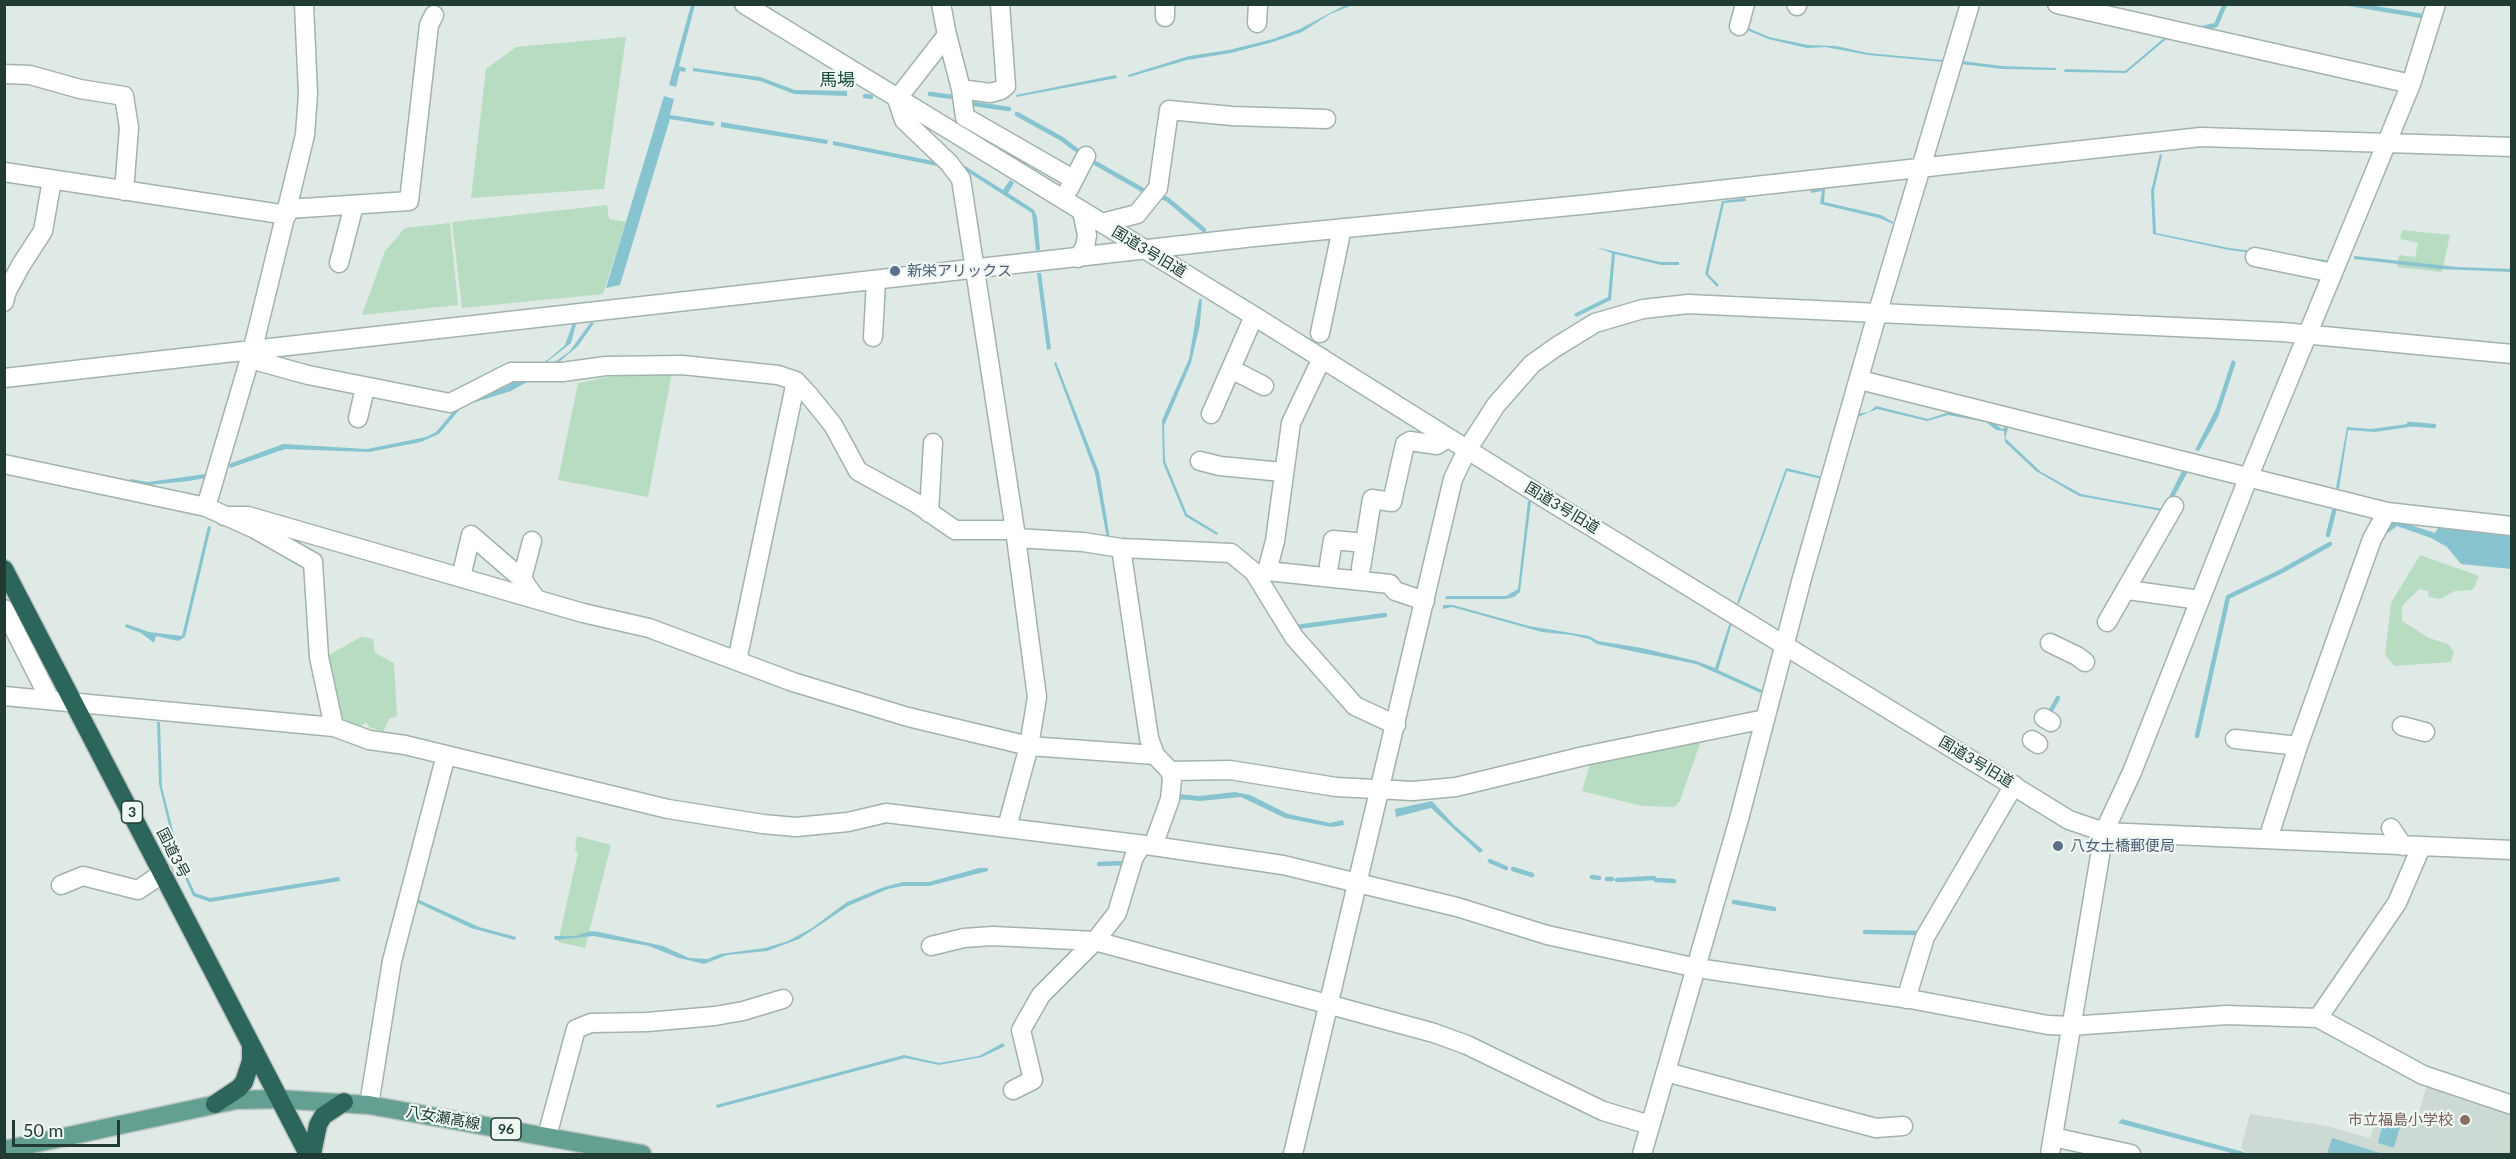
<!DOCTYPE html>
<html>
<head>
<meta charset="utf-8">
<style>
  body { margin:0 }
  #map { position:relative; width:2516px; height:1159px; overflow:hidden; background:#dfeae6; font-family:Lato,sans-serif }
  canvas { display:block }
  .frame { position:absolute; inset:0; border:6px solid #203a34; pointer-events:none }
  .scale { position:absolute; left:12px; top:1120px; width:108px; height:27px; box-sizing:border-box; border:3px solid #203a34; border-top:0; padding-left:8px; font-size:18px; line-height:21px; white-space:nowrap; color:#203a34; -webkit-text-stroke:4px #eff7f3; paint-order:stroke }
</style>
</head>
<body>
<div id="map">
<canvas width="2516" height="1159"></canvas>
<div class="frame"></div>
<div class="scale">50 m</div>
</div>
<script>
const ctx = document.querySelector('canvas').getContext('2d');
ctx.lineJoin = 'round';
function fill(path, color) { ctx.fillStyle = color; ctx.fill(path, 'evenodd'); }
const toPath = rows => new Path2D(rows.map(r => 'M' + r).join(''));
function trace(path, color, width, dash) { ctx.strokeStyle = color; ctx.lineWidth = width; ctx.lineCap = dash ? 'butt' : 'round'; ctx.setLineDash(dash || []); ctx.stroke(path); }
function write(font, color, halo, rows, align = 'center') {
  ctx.font = font + ' Lato,"Noto Sans JP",sans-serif'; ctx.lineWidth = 4.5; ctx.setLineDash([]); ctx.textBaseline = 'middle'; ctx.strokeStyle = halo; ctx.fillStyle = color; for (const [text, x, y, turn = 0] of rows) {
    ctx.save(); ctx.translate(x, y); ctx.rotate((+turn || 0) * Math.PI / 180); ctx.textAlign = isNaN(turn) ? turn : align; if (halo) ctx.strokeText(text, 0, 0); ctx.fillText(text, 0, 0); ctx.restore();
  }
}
fill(toPath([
  [2426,1087,2511,1116,2511,1154,2248,1154,2241,1148,2250,1114,2327,1126,2370,1138,2378,1114,2416,1124]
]), '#cddad4');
fill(toPath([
  [626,37,604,189,471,198,486,69,516,47],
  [607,205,609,219,626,222,603,294,462,308,452,222],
  [450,223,458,305,362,315,385,251,405,228],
  [2402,230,2450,235,2442,272,2397,267,2399,255,2415,257,2418,243,2400,239],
  [672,373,648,497,558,480,578,383,614,376],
  [2420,555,2479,576,2473,590,2455,591,2440,599,2429,597,2428,591,2419,589,2402,606,2402,621,2429,638,2448,644,2454,652,2451,662,2394,666,2385,655,2391,603],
  [361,637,373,639,375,653,394,663,397,716,389,719,383,732,369,727,366,722,356,731,342,724,326,670,329,655],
  [1703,735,1680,801,1674,807,1642,806,1582,791,1591,760],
  [577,836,611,845,585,948,558,942,578,853,575,850]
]), '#b8dcc2');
fill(toPath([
  [1347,4,1353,5,1330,14,1302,32,1273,42,1231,53,1187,60,1129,77,1128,75,1189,56,1229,50,1273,39,1300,29],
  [691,5,695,5,679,66,686,68,685,72,680,71,676,87,669,85],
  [1748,28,1769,37,1808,45,1836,46,1868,53,1943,60,1943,62,1868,55,1825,47,1807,48,1768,39,1747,30],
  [2169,34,2170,36,2126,73,2064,72,2065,69,2125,71],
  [1962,61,2002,66,2056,68,2056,70,2003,69,1961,64],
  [693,68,760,77,795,90,847,91,847,96,794,94,760,81,693,71],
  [1116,75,1117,78,1016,97,1016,95],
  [664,96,674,99,670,115,715,122,713,126,670,119,620,285,606,288],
  [721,122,828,140,827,144,721,127],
  [833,141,938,162,937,166,833,145],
  [2160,154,2162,155,2154,191,2156,233,2229,248,2326,260,2326,262,2229,250,2153,234,2151,191],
  [965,166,1003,190,1010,180,1014,183,1008,193,1034,210,1037,217,1040,250,1036,251,1032,213,963,169],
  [1825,189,1824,202,1881,215,1893,222,1893,224,1879,218,1820,204,1822,191,1811,193,1811,190],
  [1745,198,1746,201,1724,203,1708,274,1719,285,1717,287,1705,274,1722,201],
  [1595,247,1660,262,1679,262,1679,265,1661,265,1615,254,1611,300,1576,317,1574,314,1608,297,1612,253],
  [2354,256,2458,267,2511,269,2511,272,2440,269,2354,259],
  [1037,273,1041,273,1051,349,1047,350],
  [1199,299,1202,299,1200,324,1191,363,1164,426,1165,461,1187,514,1218,533,1217,535,1185,516,1163,463,1162,420,1189,359],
  [591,322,594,323,578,346,552,368,511,391,469,404,467,402,507,386,550,358,565,345,573,323,576,324,571,343,521,382,543,370,569,352],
  [2232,360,2236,362,2218,417,2199,451,2195,450,2216,409],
  [1056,362,1099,472,1110,539,1107,539,1095,473,1054,363],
  [458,406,460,409,439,434,421,442,369,452,285,449,230,468,229,464,283,444,367,449,426,437,436,432],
  [1876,406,1928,419,1949,412,1989,420,2002,429,2009,425,2005,438,2041,472,2081,494,2102,498,2163,509,2184,467,2190,468,2130,576,2162,511,2079,496,2036,471,2005,442,2004,431,1996,430,1986,422,1948,415,1927,421,1877,409,1858,417,1843,468,1857,414,1869,412],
  [2415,423,2415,426,2375,432,2348,430,2339,489,2336,488,2347,427,2371,429],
  [1786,468,1823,477,1822,479,1787,471,1739,604,1737,603],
  [206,474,205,478,189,481,148,485,129,482,130,479,148,482],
  [1528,501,1531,501,1520,592,1514,597,1505,599,1445,599,1446,596,1506,596,1518,589],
  [2395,520,2435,533,2438,528,2511,536,2511,569,2461,564,2447,547,2431,538,2397,526,2385,535,2374,553,2389,524],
  [208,526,211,527,185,637,178,641,156,636,154,643,141,633,125,627,126,624,149,632,182,636],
  [1443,605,1453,605,1529,626,1589,636,1598,641,1642,648,1696,661,1715,668,1730,622,1732,623,1718,670,1762,690,1761,693,1696,664,1597,644,1589,639,1572,635,1542,632,1452,607,1443,609],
  [157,722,160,722,162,787,178,850,175,851,159,784],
  [1235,792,1250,795,1288,814,1330,823,1343,820,1344,825,1331,827,1285,818,1241,797,1200,801,1176,799,1177,794,1199,796],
  [1432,801,1454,825,1483,850,1480,853,1431,808,1396,817,1395,809],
  [183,867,195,893,210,898,339,877,340,881,210,902,193,896,181,869],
  [979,868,988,868,988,871,929,886,903,886,888,889,848,906,799,939,767,951,727,955,704,964,679,958,649,946,593,936,555,940,554,936,575,936,591,931,599,932,663,946,689,958,708,959,720,954,765,948,788,941,812,928,847,902,884,887,903,882,929,882],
  [417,899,479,927,516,937,515,940,471,928,416,902],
  [1003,1043,1005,1046,982,1057,939,1065,905,1058,717,1108,716,1105,904,1055,939,1063,979,1056],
  [2122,1119,2244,1152,2246,1154,2235,1154,2118,1123],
  [2383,1122,2400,1127,2394,1148,2378,1143],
  [2332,1138,2383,1154,2327,1154]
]), '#87c4d0');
trace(toPath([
  [2350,4,2422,16],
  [2203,28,2216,25,2225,4],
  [930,94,953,97],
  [865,96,871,97],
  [967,103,1009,109],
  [1017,114,1062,139,1083,155],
  [1090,160,1148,193],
  [1158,196,1167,199,1204,230],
  [2409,424,2434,426],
  [2328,535,2336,503],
  [1295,625,1297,627,1385,615],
  [2050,712,2058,698],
  [2197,736,2228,597,2280,572,2330,544],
  [1490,861,1506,868],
  [1099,864,1125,863],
  [1513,869,1532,875],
  [1592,877,1599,878],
  [1607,879,1612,879],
  [1617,880,1654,878],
  [1656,880,1674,881],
  [1734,902,1774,909],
  [1865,932,1922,933]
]), '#87c4d0', 4.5);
const minor = toPath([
  [744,4,1254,316,1543,497,2069,820,2104,832,2512,850],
  [941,4,947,35,897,99,904,120,949,163,961,179,1015,530,1037,697,1029,746,1007,827],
  [1796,4,1797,6],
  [2057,4,2411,84],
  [1165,17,1165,4],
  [1257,23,1258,4],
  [1739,26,1745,4],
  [947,35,961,89,990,93,1001,90,1006,86,1000,4],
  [4,74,30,75,80,89,124,96,129,128,124,191],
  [961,89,965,117,1073,179],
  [4,172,287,215],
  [1069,189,1086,156],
  [288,209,409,201,429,25,434,15],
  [1102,223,1137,214,1158,188,1169,110,1232,116,1326,119],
  [2255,257,2333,273],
  [1078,258,1085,247,1087,235,1082,211],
  [339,263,354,205],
  [4,302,7,291,21,265,43,231,52,180],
  [1320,333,1342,228],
  [873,337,876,281],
  [250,359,308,375,450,403,511,372,562,372,606,366,682,365,778,375,796,381,808,394,833,425,858,471,916,503,955,530,1015,530],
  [1231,369,1264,386],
  [4,378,1254,237,1591,204,2201,137,2512,147],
  [1860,380,2387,512,2512,526],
  [1211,414,1254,316],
  [358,418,365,388],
  [1200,461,1220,466,1282,472],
  [4,464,206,507,255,529,313,562,319,657,334,727],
  [206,507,253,348,305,135,308,94,304,4],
  [929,513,933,443],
  [224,516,248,516,583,613,649,628,793,682,908,717,1029,746,1155,755],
  [1016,538,1083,542,1121,548,1231,553,1254,572,1294,637,1355,706,1396,725],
  [1121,548,1149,738,1155,755,1170,771,1172,779,1170,799,1153,846],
  [1329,565,1333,540,1365,543],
  [1361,568,1372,499,1392,502,1405,444,1410,441,1437,445,1448,438],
  [1267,571,1275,541,1291,423,1322,358],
  [1257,576,1267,571,1390,584,1395,591,1425,601],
  [461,577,471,535,522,579,536,599],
  [522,579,532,541],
  [2128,590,2200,600],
  [4,609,50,700],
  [2107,622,2174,506],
  [2050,643,2077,656,2085,662],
  [737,661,796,381],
  [4,696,334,727,369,740,405,745,668,809,763,824,796,827,848,822,886,813,1153,846,1283,865,1457,907,1547,935,1697,968,1910,999,2048,1025,2070,1026,2227,1015,2318,1018,2423,1075,2512,1105],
  [2044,718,2051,722],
  [2402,726,2425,732],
  [2235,739,2298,746],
  [2032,740,2038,744],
  [1170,771,1230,770,1336,787,1413,791,1456,787,1584,756,1765,719],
  [2391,828,2403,846],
  [2268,839,2298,746,2372,539,2387,512],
  [61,885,83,876,138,890,163,873],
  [931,946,964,938,993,936,1095,941,1434,1033,1467,1045,1603,1111,1650,1125],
  [1906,999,1925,937,2014,785],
  [2318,1018,2397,903,2421,847],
  [1666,1072,1876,1128,1903,1126],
  [1013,1090,1033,1080,1021,1030,1041,995,1095,941,1117,913,1134,857,1142,845],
  [369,1105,392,961,446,755],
  [547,1136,576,1029,591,1023,647,1022,715,1016,743,1011,783,999],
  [2053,1137,2131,1154],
  [1293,1154,1453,479,1467,450,1496,405,1532,364,1556,347,1595,323,1643,309,1688,304,2282,332,2512,354],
  [1642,1154,1739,819,1802,578,1878,311,1970,4],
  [2050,1154,2104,832,2132,772,2249,476,2411,84,2436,4]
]);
const major = toPath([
  [4,1150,236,1100,278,1099,369,1105,642,1154]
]);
const highway = toPath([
  [4,569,308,1154],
  [215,1104,239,1088,244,1082,251,1061,251,1047],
  [312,1154,318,1125,323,1116,344,1102]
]);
trace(minor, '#a2b2ad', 21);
trace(major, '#bcc4c2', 21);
trace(highway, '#bcc4c2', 21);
trace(minor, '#fff', 18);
trace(major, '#64a091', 18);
trace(highway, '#2c665b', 18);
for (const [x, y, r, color] of [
  [895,271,6,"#5c6f8a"],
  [2058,846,6,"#5c6f8a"],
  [2465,1120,6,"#8d6e63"]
]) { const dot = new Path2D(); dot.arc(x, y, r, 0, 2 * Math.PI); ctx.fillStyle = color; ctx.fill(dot); trace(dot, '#eff7f3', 2); }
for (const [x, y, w] of [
  [132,812,21],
  [506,1129,30]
]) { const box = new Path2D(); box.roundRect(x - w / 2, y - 11, w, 22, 4.5); ctx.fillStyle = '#eff7f3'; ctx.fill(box); trace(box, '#203a34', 1.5); }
write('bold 14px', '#203a34', null, [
  ["3",132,812],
  ["96",506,1129]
]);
write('15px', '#203a34', '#eff7f3', [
  ["国道3号旧道",1149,252,31],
  ["国道3号旧道",1562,508,31],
  ["国道3号旧道",1976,762,31],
  ["国道3号",173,853,63],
  ["八女瀬高線",443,1118,10]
]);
write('15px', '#4e5e75', '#eff7f3', [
  ["新栄アリックス",907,271],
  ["八女土橋郵便局",2070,846]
], 'left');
write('15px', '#785e54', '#eff7f3', [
  ["市立福島小学校",2453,1120]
], 'right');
write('18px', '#1c4c41', '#eff7f3', [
  ["馬場",837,80]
]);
</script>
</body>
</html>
